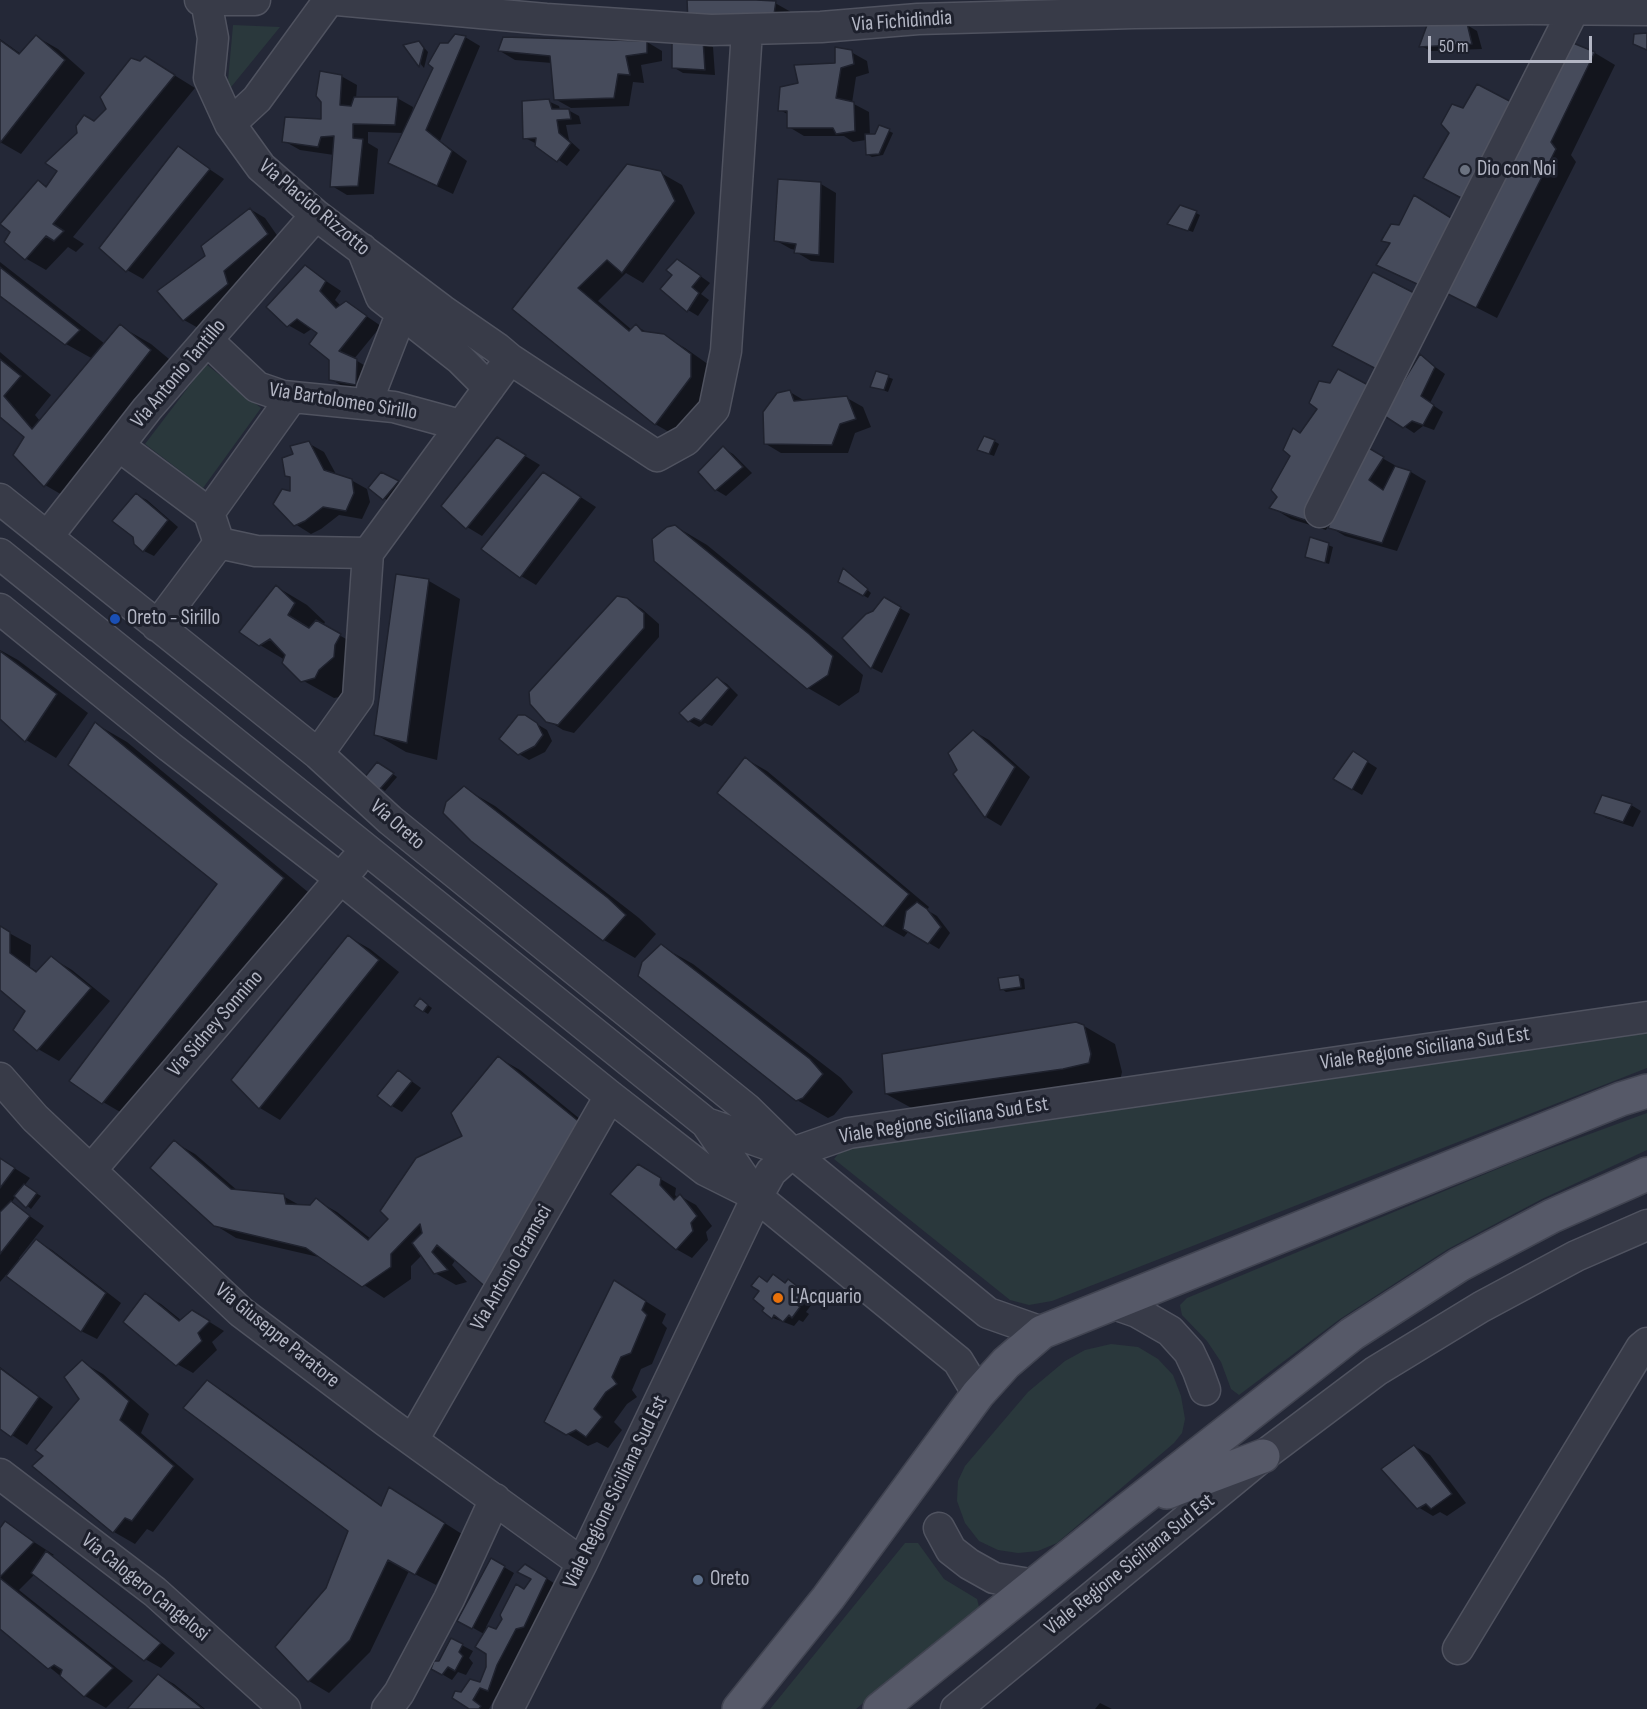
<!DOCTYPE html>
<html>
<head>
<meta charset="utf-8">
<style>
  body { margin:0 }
  #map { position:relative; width:1647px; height:1709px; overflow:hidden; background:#242837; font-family:"Sofia Sans Condensed",sans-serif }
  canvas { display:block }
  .scale { position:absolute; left:1428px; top:36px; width:164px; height:27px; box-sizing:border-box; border:3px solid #b3b6c4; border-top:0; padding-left:8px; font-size:18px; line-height:21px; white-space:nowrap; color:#b3b6c4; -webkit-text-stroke:4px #1d202c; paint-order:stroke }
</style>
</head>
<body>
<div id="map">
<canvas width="1647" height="1709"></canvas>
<div class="scale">50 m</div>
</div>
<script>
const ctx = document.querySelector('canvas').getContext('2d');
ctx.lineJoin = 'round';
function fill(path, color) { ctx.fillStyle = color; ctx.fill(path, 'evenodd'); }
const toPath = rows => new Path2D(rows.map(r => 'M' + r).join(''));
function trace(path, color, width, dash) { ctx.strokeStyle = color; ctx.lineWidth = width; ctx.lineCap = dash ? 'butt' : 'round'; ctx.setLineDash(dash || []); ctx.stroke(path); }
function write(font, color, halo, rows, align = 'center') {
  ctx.font = font + ' "Sofia Sans Condensed",sans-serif'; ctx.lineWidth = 6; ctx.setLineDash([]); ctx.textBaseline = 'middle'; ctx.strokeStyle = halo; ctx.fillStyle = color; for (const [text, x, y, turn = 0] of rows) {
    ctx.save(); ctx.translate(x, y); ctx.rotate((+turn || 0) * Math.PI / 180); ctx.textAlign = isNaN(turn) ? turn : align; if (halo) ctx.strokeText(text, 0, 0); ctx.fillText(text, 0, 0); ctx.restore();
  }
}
fill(toPath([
  [233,25,280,27,227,92],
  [206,364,261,408,203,488,145,444],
  [1647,1031,1647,1068,1052,1301,1029,1305,1010,1300,834,1159,845,1146],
  [1647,1113,1647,1150,1542,1199,1448,1249,1340,1319,1239,1395,1231,1389,1221,1362,1207,1341,1182,1315,1180,1305,1187,1298,1519,1160],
  [1111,1344,1138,1347,1158,1359,1173,1375,1181,1396,1185,1419,1182,1433,1174,1443,1057,1543,1038,1551,1018,1553,998,1550,979,1541,965,1523,957,1501,958,1481,965,1466,1028,1392,1065,1361,1085,1350],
  [905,1543,918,1543,944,1579,977,1599,979,1607,856,1709,770,1709]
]), '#2a383c');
fill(toPath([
  [688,0,771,0,771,3,775,3,791,12,788,29],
  [1467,25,1477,31,1482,49,1431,51,1421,46],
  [37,37,58,49,85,73,21,154,0,142,0,39,21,54],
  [465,37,480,46,440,141,467,161,453,194,405,171,404,133,368,132,368,143,378,149,374,194,347,195,332,186,334,155,300,150,284,141,322,120,341,76,357,85,356,99,397,98,413,107,412,114,448,44],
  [703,41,713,47,715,75,683,73,673,67],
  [419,42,428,52,424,68,406,46],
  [647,42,662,51,662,61,641,65,644,83,633,82,629,106,571,108,555,99,552,63,515,60,500,51],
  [1574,45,1595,53,1615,65,1571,155,1576,162,1497,318,1448,293,1446,298,1393,273,1391,245,1383,240,1400,227,1462,260,1464,109,1518,107],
  [851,52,867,61,869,73,856,77,852,103,869,112,870,136,889,131,893,133,883,155,872,157,867,154,866,140,853,142,844,136,804,136,789,127,789,115,780,110,800,84,836,65],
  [166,70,195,88,73,237,84,244,76,252,68,247,46,270,25,258,39,182,48,187,95,123,108,109],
  [548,101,559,106,560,110,568,110,579,116,581,124,566,125,569,140,580,150,567,166,537,144,525,138],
  [178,148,224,179,143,279,127,270],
  [661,173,682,185,695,213,643,283,626,273,598,301,632,330,636,326,650,334,664,336,685,348,712,367,712,389,676,436,655,424,514,309],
  [821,184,836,193,834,263,811,261,796,252,796,250,791,249,775,240],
  [250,209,265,218,283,244,239,280,243,293,200,329,184,320,206,257],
  [1196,213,1200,215,1193,232,1169,224],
  [0,262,105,344,120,326,151,344,181,369,76,503,45,485,25,437,0,415,0,352,51,395,35,415,40,421,93,359,66,344,0,296],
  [305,267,341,291,335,300,341,306,346,302,381,326,354,359,372,370,371,392,346,388,330,379,331,359,319,333,313,328,304,334,288,325],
  [688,267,710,283,701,294,709,300,698,316,688,310,675,274],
  [1426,300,1441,309,1407,373,1409,375,1420,356,1445,374,1430,403,1443,412,1434,430,1423,426,1414,433,1384,413,1366,449,1398,467,1398,468,1411,472,1426,481,1397,551,1345,536,1328,526,1326,530,1291,519,1271,507,1279,497,1301,435,1390,400,1404,383,1349,354],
  [888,377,893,379,888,392,877,388],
  [790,392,805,401,847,398,863,407,871,427,855,433,848,453,781,453,766,444],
  [497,439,540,465,482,536,467,527],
  [994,441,999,444,994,456,983,452],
  [308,443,324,452,337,476,351,480,367,489,370,502,362,519,339,515,321,529,311,534,295,524,292,478,286,475,294,455],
  [723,448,733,454,752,473,726,496,716,490,700,472],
  [381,474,403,485,388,501,384,498],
  [559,483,596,507,536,585,521,576],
  [137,495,147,500,178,527,154,556,144,551],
  [675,526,707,545,840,654,863,675,859,692,839,706,808,688],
  [1328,545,1333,547,1329,564,1311,559],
  [848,572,871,593,868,598,839,582],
  [398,576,429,581,460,599,437,760,406,752,375,734],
  [277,587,307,605,325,622,323,626,371,653,346,696,334,698,302,680,285,660,260,645],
  [626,599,642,609,659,624,659,637,574,733,563,730,547,720],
  [884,599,910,614,882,673,872,668,844,638,874,612],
  [0,650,18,660,88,713,56,758,26,740,0,717],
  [717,678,727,684,738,695,712,726,705,723,699,727,689,721],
  [525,717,547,730,552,741,545,752,529,760,519,754],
  [96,724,127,742,314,897,134,1120,103,1102,219,883],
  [973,731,989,740,1030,777,1001,826,986,817,955,774,959,770],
  [746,759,767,771,929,907,927,910,937,916,950,933,939,949,909,931,904,937,883,925],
  [1363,759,1377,768,1362,795,1335,779],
  [382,766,397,777,385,791,381,788],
  [464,788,495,806,639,918,656,934,635,958,604,940,472,840],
  [1603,797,1631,805,1641,811,1633,827,1606,818,1596,812],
  [0,928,31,945,30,967,38,972,52,958,72,970,110,1001,59,1061,38,1049,27,1010,0,988],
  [349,937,370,949,399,972,280,1120,260,1108],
  [661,946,693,964,841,1078,853,1092,834,1115,828,1118,797,1100],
  [1019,977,1024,979,1025,989,1006,992,1002,989],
  [424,1002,432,1008,428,1014,423,1011],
  [1084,1026,1115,1044,1122,1072,1120,1081,917,1111,886,1094],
  [499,1058,520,1070,602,1137,456,1259,452,1265,467,1282,456,1285,435,1273,422,1255,411,1266,411,1279,384,1298,323,1258,236,1238,215,1225,174,1142,195,1154,238,1191,283,1196,301,1206,310,1207,316,1200,337,1212,371,1239,464,1136],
  [399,1072,421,1088,402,1112,392,1106],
  [0,1159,30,1178,24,1186,41,1196,31,1209,16,1196,11,1203,44,1226,19,1258,21,1260,36,1241,52,1250,121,1303,97,1339,81,1331,6,1275,0,1282],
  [638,1166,676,1188,675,1195,678,1198,680,1196,696,1205,712,1226,706,1232,708,1240,692,1258,676,1249],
  [773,1276,786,1284,788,1281,807,1294,804,1298,812,1304,806,1312,809,1314,803,1322,799,1320,794,1326,773,1318,768,1283],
  [615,1282,666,1314,662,1323,667,1328,652,1364,641,1369,632,1390,637,1397,627,1404,614,1422,622,1430,608,1448,597,1442,588,1446,545,1421],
  [145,1295,161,1304,182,1321,208,1321,224,1331,212,1342,217,1350,193,1373,177,1364],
  [82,1362,103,1374,149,1414,141,1433,194,1479,153,1532,147,1529,135,1544,114,1532,45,1456,81,1399],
  [0,1367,53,1407,27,1445,0,1427],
  [207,1382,228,1394,382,1506,410,1501,465,1536,436,1585,409,1571,370,1652,329,1693,309,1681,327,1589,349,1531],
  [1414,1446,1430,1455,1466,1503,1447,1516,1440,1512,1433,1516,1418,1507],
  [5,1523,54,1555,52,1556,175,1653,161,1668,145,1659,35,1574,19,1590,133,1681,106,1708,85,1696,0,1627,0,1531],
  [492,1560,514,1573,486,1627,496,1631,525,1591,541,1575,562,1588,504,1699,496,1696,489,1709,472,1709,461,1693,481,1684,488,1667,484,1634,459,1620],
  [452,1640,473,1651,469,1658,473,1663,466,1675,458,1672,452,1680,433,1669,440,1662],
  [158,1675,174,1684,205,1709,129,1709],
  [1100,1703,1112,1709,1095,1709]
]), '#0007');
const building = toPath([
  [687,0,756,0,776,1,773,21,688,22,687,0],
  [1467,23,1472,44,1419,47,1427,25,1467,23],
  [1647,33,1647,50,1633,44,1634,34,1647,33],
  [455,34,466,36,426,130,452,151,437,186,388,163,433,68,428,64,440,43,448,43,455,34],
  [36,35,65,60,0,143,0,40,19,54,36,35],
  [503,37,647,41,647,53,626,56,630,75,618,74,614,98,554,100,550,56,498,51,503,37],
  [672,39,703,39,705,70,672,68,672,39],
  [419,41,424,48,419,67,403,45,419,41],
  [1573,43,1595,52,1551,142,1556,149,1476,308,1444,292,1573,43],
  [835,47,852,50,854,64,841,68,836,98,854,102,855,131,836,134,833,128,787,128,787,111,778,111,780,87,798,83,794,65,835,63,835,47],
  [145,56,175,75,53,224,64,231,54,241,46,236,25,260,4,242,10,232,0,224,38,180,46,187,57,171,45,163,77,133,76,126,84,115,94,121,106,109,100,97,131,58,140,61,145,56],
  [320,71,342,75,340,105,351,106,354,97,398,97,395,125,353,124,353,138,363,139,358,186,330,187,334,136,321,137,318,147,282,142,285,117,321,119,321,102,316,96,320,71],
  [1477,84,1519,106,1469,202,1423,178,1449,133,1441,124,1452,104,1463,108,1477,84],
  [549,99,552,109,569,109,571,119,557,120,559,133,571,143,557,162,535,146,536,138,523,139,522,101,549,99],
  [879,125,890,129,879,154,866,155,865,134,875,134,879,125],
  [178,146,210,169,126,272,99,248,178,146],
  [627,164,661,171,675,201,622,273,607,260,578,288,629,331,636,324,642,331,664,334,691,354,691,377,655,425,512,309,627,164],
  [778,179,821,182,819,255,794,253,796,244,774,241,778,179],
  [1414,195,1456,221,1430,290,1376,265,1390,243,1381,241,1391,224,1399,225,1414,195],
  [1180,205,1197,211,1188,231,1167,224,1180,205],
  [250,208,268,234,224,271,228,284,183,321,157,291,205,256,201,246,250,208],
  [677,259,701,276,692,287,699,293,687,312,660,289,672,275,666,270,677,259],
  [305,265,326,281,320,291,336,308,346,301,367,316,339,351,357,359,356,385,329,380,329,360,309,344,317,333,297,319,287,327,266,307,305,265],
  [0,267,80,330,65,345,0,296,0,267],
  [1373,272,1426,299,1386,374,1332,346,1373,272],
  [120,324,151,350,44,487,13,455,24,437,0,417,0,359,21,376,4,396,32,429,120,324],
  [1420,354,1435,367,1421,396,1434,405,1423,425,1412,421,1403,428,1383,415,1420,354],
  [1338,369,1370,386,1305,520,1269,508,1277,497,1271,490,1290,456,1283,450,1293,428,1300,433,1317,409,1309,403,1319,381,1330,383,1338,369],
  [876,371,889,375,884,390,870,387,876,371],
  [790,390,794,401,847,396,856,419,840,424,832,445,764,444,763,412,777,393,790,390],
  [984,436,995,440,989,454,977,450,984,436],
  [497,437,526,455,466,529,441,506,497,437],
  [309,441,324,470,352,479,354,493,346,511,323,507,305,521,294,526,273,504,282,489,290,491,290,477,285,476,282,458,293,454,290,446,309,441],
  [723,446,743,467,715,491,698,472,723,446],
  [1367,447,1384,457,1369,480,1383,490,1395,466,1411,471,1382,543,1328,528,1341,496,1367,447],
  [381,472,399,481,383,500,368,488,381,472],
  [543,472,581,497,520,578,481,549,543,472],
  [136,493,168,520,143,552,134,544,133,537,112,521,136,493],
  [675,525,809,634,833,656,828,675,807,689,654,561,652,539,667,527,675,525],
  [1310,537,1329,543,1325,563,1305,557,1310,537],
  [843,568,868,589,863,596,838,582,843,568],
  [396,574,429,579,407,743,374,735,396,574],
  [276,585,295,603,288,615,309,628,316,620,341,634,335,645,334,657,319,670,315,678,301,682,282,663,285,655,270,639,259,646,239,632,276,585],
  [617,596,627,598,644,613,644,628,558,725,546,722,530,704,529,692,617,596],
  [884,597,901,607,871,669,842,638,866,614,873,611,884,597],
  [0,651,57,694,25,742,0,719,0,651],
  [717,677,729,688,701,721,694,718,688,722,679,713,717,677],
  [518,715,525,715,537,723,543,735,535,746,518,755,499,739,518,715],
  [95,722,284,878,102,1104,69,1081,217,884,68,765,95,722],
  [973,730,1015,767,985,818,953,774,957,770,948,753,973,730],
  [1353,751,1368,761,1352,790,1333,779,1353,751],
  [745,757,909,894,883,927,717,793,745,757],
  [377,762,394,773,380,789,364,778,377,762],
  [464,786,608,898,626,915,603,941,471,841,443,813,446,802,464,786],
  [1602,795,1632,804,1623,822,1594,813,1602,795],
  [917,902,927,909,941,927,928,944,903,929,906,911,917,902],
  [0,926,10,932,10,953,36,972,51,956,91,988,37,1051,13,1030,25,1011,0,990,0,926],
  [348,935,379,960,259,1109,231,1080,348,935],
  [661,944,810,1059,823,1074,803,1098,796,1101,638,976,642,962,661,944],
  [1019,975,1021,987,1000,990,998,978,1019,975],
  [420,998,428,1005,423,1012,414,1006,420,998],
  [1076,1022,1084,1025,1091,1054,1089,1063,1063,1069,885,1094,882,1054,1076,1022],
  [498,1056,582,1124,488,1289,437,1245,432,1252,448,1270,434,1274,412,1243,422,1233,420,1224,391,1254,391,1267,362,1287,306,1248,214,1226,150,1168,174,1140,231,1189,284,1194,286,1204,310,1205,316,1198,368,1240,388,1219,380,1211,416,1158,462,1136,451,1113,498,1056],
  [398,1070,412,1081,391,1107,377,1096,398,1070],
  [0,1158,15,1168,0,1188,0,1158],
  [638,1164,661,1178,660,1185,674,1200,680,1194,697,1216,691,1223,693,1231,676,1250,610,1194,638,1164],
  [24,1184,37,1193,26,1208,14,1196,24,1184],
  [11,1201,30,1216,0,1254,0,1212,11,1201],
  [36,1239,106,1293,81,1332,6,1276,36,1239],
  [773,1274,785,1283,788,1279,798,1287,795,1291,803,1297,797,1305,800,1307,792,1318,789,1315,783,1322,774,1315,772,1319,762,1311,764,1308,753,1299,759,1291,751,1286,759,1276,767,1282,773,1274],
  [614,1280,646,1301,642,1310,647,1315,631,1353,621,1357,612,1377,617,1384,606,1392,594,1409,602,1417,586,1437,576,1430,566,1435,544,1422,614,1280],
  [145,1293,179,1321,192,1310,210,1321,198,1333,202,1341,176,1366,123,1322,145,1293],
  [82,1360,129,1401,120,1420,174,1466,132,1521,125,1518,113,1533,32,1466,43,1456,35,1450,79,1399,64,1377,82,1360],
  [0,1368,39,1397,11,1437,0,1429,0,1368],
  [207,1380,381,1506,389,1487,445,1523,415,1575,388,1560,350,1640,308,1682,275,1647,326,1588,348,1531,183,1408,207,1380],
  [1414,1445,1452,1494,1431,1509,1426,1504,1417,1509,1381,1469,1414,1445],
  [5,1521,34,1542,0,1577,0,1528,5,1521],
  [46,1551,161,1643,144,1661,31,1573,46,1551],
  [491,1558,505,1566,472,1629,457,1621,491,1558],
  [525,1564,547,1578,524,1627,516,1629,497,1665,488,1691,480,1688,473,1700,481,1706,479,1709,469,1709,452,1698,455,1691,461,1692,470,1679,480,1682,486,1667,486,1654,475,1647,488,1626,496,1629,502,1619,500,1615,516,1584,524,1589,531,1579,517,1572,525,1564],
  [0,1578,113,1668,84,1697,60,1676,62,1670,54,1665,48,1669,0,1629,0,1578],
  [451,1638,463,1644,459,1652,463,1656,455,1671,448,1667,442,1675,431,1669,434,1661,439,1661,451,1638],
  [158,1674,203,1709,127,1709,158,1674]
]);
fill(building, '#464b5b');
trace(building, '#1f222e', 1.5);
const minor = toPath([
  [200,0,255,0],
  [337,0,546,19,711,30,821,27,918,19,1134,13,1530,9,1647,10],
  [206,1,213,38,209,78,230,124,261,167,316,215,442,310,497,348,510,359,657,456,686,440,714,409,726,351,747,31],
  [230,124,257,99,329,0],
  [362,249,381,297,460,359,489,388],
  [207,340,257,387,283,396,394,407,460,425],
  [375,405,372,389,402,312],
  [119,446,209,513],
  [0,499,318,754,390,820,747,1109,792,1153],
  [1320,512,1574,9],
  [47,537,147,409,316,215],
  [219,543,209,513,292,397],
  [0,554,706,1123,757,1197,958,1361,978,1394],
  [0,609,170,747,341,879,610,1096,705,1170,755,1195],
  [157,626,219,543,256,551,368,553],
  [318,754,358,698,368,553,510,359],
  [0,1078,35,1118,241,1312,387,1422,582,1563],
  [706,1123,792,1153,988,1313,1042,1332],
  [91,1170,354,863],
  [1114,1304,1137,1312,1170,1331,1189,1352,1198,1371,1205,1390],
  [413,1440,610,1096],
  [0,1474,155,1592,285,1709],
  [939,1528,951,1550,969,1564,994,1578,1035,1585],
  [1458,1649,1641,1348,1647,1343],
  [387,1709,399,1693,449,1599,495,1499],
  [508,1709,582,1563,757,1197,771,1172,792,1153,849,1133,1647,1017],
  [956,1709,1263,1456,1376,1371,1481,1307,1576,1256,1647,1225]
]);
const major = toPath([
  [1167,1492,1263,1456],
  [739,1709,828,1598,978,1394,1006,1363,1042,1332,1621,1099,1647,1091],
  [880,1709,1122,1514,1352,1334,1459,1265,1552,1216,1647,1174]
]);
trace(minor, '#505360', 33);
trace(major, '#414451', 36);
trace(minor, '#383b48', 30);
trace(major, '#565968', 33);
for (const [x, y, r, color] of [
  [1465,170,6,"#6b7280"],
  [115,619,6,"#1a4fb4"],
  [778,1298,6,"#e8710a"],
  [698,1580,6,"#5c6f8a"]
]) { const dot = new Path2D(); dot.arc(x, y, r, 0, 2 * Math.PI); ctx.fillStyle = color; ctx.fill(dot); trace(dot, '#1d202c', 2); }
write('21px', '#b3b6c4', '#1d202c', [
  ["Via Fichidindia",902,22,-4],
  ["Via Placido Rizzotto",314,208,40],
  ["Via Antonio Tantillo",179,374,-50],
  ["Via Bartolomeo Sirillo",343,402,9],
  ["Via Oreto",397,825,41],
  ["Via Sidney Sonnino",216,1024,-49],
  ["Viale Regione Siciliana Sud Est",1425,1049,-8],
  ["Viale Regione Siciliana Sud Est",944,1121,-9],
  ["Via Antonio Gramsci",512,1268,-60],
  ["Via Giuseppe Paratore",277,1336,39],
  ["Viale Regione Siciliana Sud Est",616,1492,-64],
  ["Viale Regione Siciliana Sud Est",1130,1565,-39],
  ["Via Calogero Cangelosi",145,1588,39]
]);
write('21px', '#b3b6c4', '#1d202c', [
  ["Dio con Noi",1477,170],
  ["Oreto - Sirillo",127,619],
  ["L'Acquario",790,1298],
  ["Oreto",710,1580]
], 'left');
</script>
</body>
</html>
